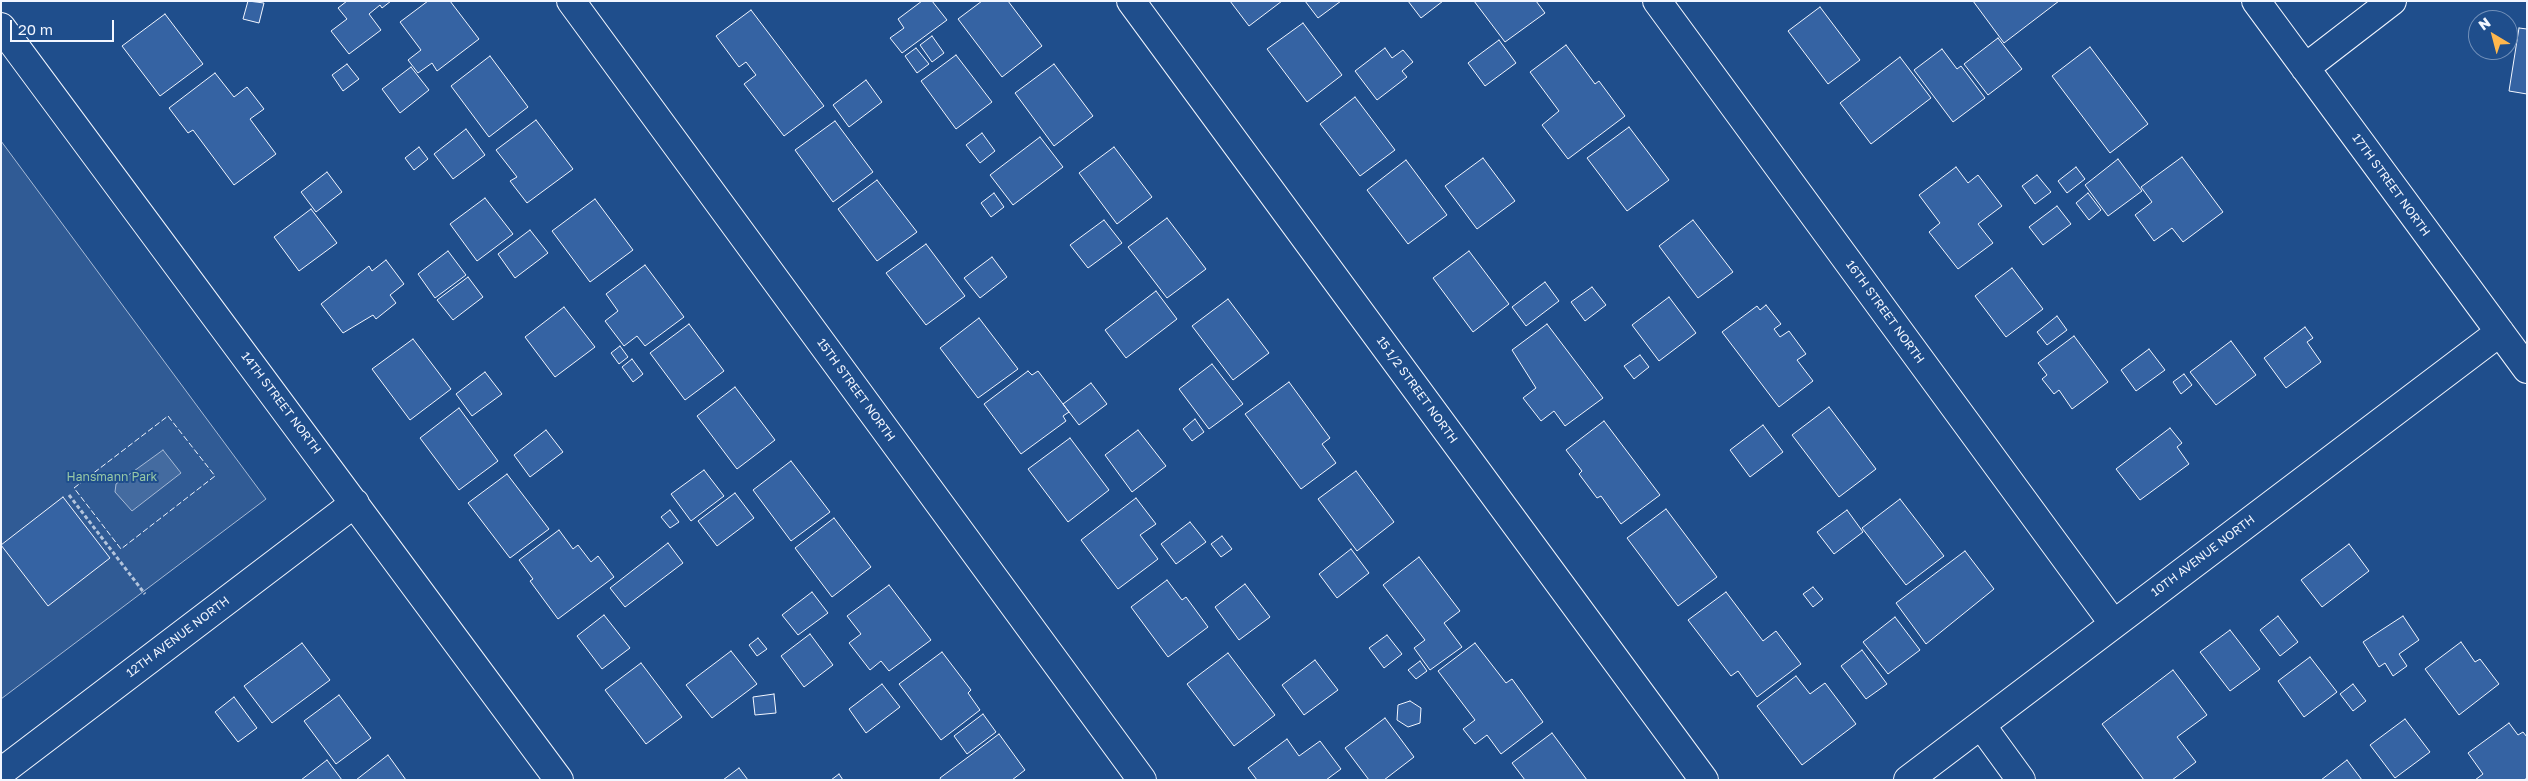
<!DOCTYPE html>
<html>
<head>
<meta charset="utf-8">
<style>
  body { margin:0 }
  #map { position:relative; width:2528px; height:781px; overflow:hidden; background:#1f4e8c; font-family:"Golos Text",sans-serif }
  canvas { display:block }
  .frame { position:absolute; inset:0; border:2px solid #f2f6ff; pointer-events:none }
  .north { position:absolute; left:2468px; top:10px; width:50px; height:50px; box-sizing:border-box; background:#1f4e8c; border:1px solid #7391ba; border-radius:50%; rotate:323deg; font-size:14px; font-weight:700; line-height:20px; text-align:center; color:#f2f6ff }
  .north::after { content:''; display:block; margin:auto; width:18px; height:22px; background:#ffb74d; clip-path:polygon(50% 0,100% 100%,50% 72%,0 100%) }
  .scale { position:absolute; left:10px; top:20px; width:104px; height:22px; box-sizing:border-box; border:2px solid #f2f6ff; border-top:0; padding-left:6px; font-size:15px; line-height:18px; white-space:nowrap; color:#f2f6ff; -webkit-text-stroke:4px #1f4e8c; paint-order:stroke }
</style>
</head>
<body>
<div id="map">
<canvas width="2528" height="781"></canvas>
<div class="frame"></div>
<div class="north">N</div>
<div class="scale">20 m</div>
</div>
<script>
const ctx = document.querySelector('canvas').getContext('2d');
ctx.lineJoin = 'round';
function fill(path, color) { ctx.fillStyle = color; ctx.fill(path, 'evenodd'); }
const toPath = rows => new Path2D(rows.map(r => 'M' + r).join(''));
function trace(path, color, width, dash) { ctx.strokeStyle = color; ctx.lineWidth = width; ctx.lineCap = dash ? 'butt' : 'round'; ctx.setLineDash(dash || []); ctx.stroke(path); }
function write(font, color, halo, rows, align = 'center') {
  ctx.font = font + ' "Golos Text",sans-serif'; ctx.lineWidth = 4; ctx.setLineDash([]); ctx.textBaseline = 'middle'; ctx.strokeStyle = halo; ctx.fillStyle = color; for (const [text, x, y, turn = 0] of rows) {
    ctx.save(); ctx.translate(x, y); ctx.rotate((+turn || 0) * Math.PI / 180); ctx.textAlign = isNaN(turn) ? turn : align; if (halo) ctx.strokeText(text, 0, 0); ctx.fillText(text, 0, 0); ctx.restore();
  }
}
const built = toPath([
  [1,141,266,499,1,699,1,141]
]);
fill(built, '#305b95');
trace(built, '#a8bbd7', 1);
const water = toPath([
  [163,450,181,473,132,511,115,492,116,484,163,450]
]);
fill(water, '#446ba0');
trace(water, '#a8bbd7', 1);
const building = toPath([
  [248,1,264,3,259,23,243,19,248,1],
  [347,1,391,1,382,8,380,5,369,14,381,30,349,54,331,31,347,19,338,8,347,1],
  [428,1,450,1,479,39,437,71,432,63,418,73,408,60,421,50,400,22,428,1],
  [922,1,932,1,947,20,902,53,890,38,904,28,898,19,922,1],
  [982,1,1008,1,1042,46,1002,77,958,19,982,1],
  [1230,1,1282,1,1249,26,1230,1],
  [1305,1,1341,1,1318,18,1305,1],
  [1408,1,1443,1,1421,18,1408,1],
  [1474,1,1536,1,1545,13,1505,42,1474,1],
  [1973,1,2059,1,2004,43,1973,1],
  [1820,7,1860,60,1828,84,1788,31,1820,7],
  [751,10,824,106,784,136,744,84,756,75,746,62,739,67,716,36,751,10],
  [165,14,203,64,160,96,122,46,165,14],
  [1303,23,1342,75,1307,102,1267,49,1303,23],
  [2519,28,2527,29,2527,94,2509,91,2519,28],
  [932,36,944,53,932,62,920,45,932,36],
  [1998,38,2022,69,1988,95,1964,64,1998,38],
  [1499,40,1516,63,1485,86,1468,63,1499,40],
  [1566,45,1595,84,1599,81,1625,116,1568,159,1542,125,1559,111,1530,72,1566,45],
  [2090,47,2148,124,2110,153,2052,76,2090,47],
  [916,48,929,64,917,73,905,56,916,48],
  [1385,48,1392,58,1403,50,1413,62,1402,71,1407,77,1377,100,1355,71,1385,48],
  [1942,49,1957,69,1961,66,1985,98,1953,122,1914,70,1942,49],
  [956,55,992,102,956,129,921,81,956,55],
  [490,56,528,107,489,137,451,86,490,56],
  [1900,57,1931,98,1871,144,1840,103,1900,57],
  [347,64,359,79,343,91,332,75,347,64],
  [1054,64,1093,116,1054,146,1015,93,1054,64],
  [411,67,429,90,400,113,382,89,411,67],
  [215,73,234,97,247,87,264,109,250,119,276,154,234,185,193,130,188,133,169,108,215,73],
  [866,80,882,102,849,127,833,105,866,80],
  [1355,97,1395,150,1360,176,1320,124,1355,97],
  [536,120,573,169,527,203,510,181,517,177,496,150,536,120],
  [835,121,873,172,833,202,795,150,835,121],
  [1629,127,1669,180,1627,211,1587,158,1629,127],
  [466,129,485,155,453,179,434,154,466,129],
  [982,133,995,151,980,163,966,145,982,133],
  [1040,137,1063,167,1013,205,990,175,1040,137],
  [419,147,428,159,414,170,405,158,419,147],
  [1114,147,1152,197,1117,224,1079,173,1114,147],
  [2182,157,2223,212,2183,242,2172,228,2154,241,2135,215,2152,202,2141,187,2182,157],
  [1483,158,1515,201,1477,229,1445,186,1483,158],
  [2118,159,2142,191,2108,216,2085,185,2118,159],
  [1406,160,1447,215,1408,244,1367,190,1406,160],
  [1956,167,1968,183,1978,175,2002,206,1978,224,1993,243,1958,269,1929,232,1940,223,1919,195,1956,167],
  [2076,167,2085,179,2067,193,2058,181,2076,167],
  [327,172,342,192,316,212,301,192,327,172],
  [2037,175,2051,192,2035,204,2022,186,2037,175],
  [877,180,917,232,877,261,838,209,877,180],
  [994,193,1004,207,991,217,981,203,994,193],
  [2088,193,2101,210,2089,220,2076,203,2088,193],
  [485,198,513,234,477,261,450,224,485,198],
  [595,199,633,250,590,282,552,231,595,199],
  [2057,206,2071,224,2043,245,2029,227,2057,206],
  [311,209,337,243,299,271,274,237,311,209],
  [1167,218,1206,269,1167,298,1128,247,1167,218],
  [1104,220,1122,243,1088,268,1070,245,1104,220],
  [1693,220,1733,272,1698,298,1659,246,1693,220],
  [530,230,548,253,515,278,498,254,530,230],
  [926,244,965,296,926,325,886,273,926,244],
  [448,251,466,275,435,298,418,274,448,251],
  [1469,251,1509,304,1473,332,1433,278,1469,251],
  [992,257,1007,277,980,298,964,278,992,257],
  [386,260,404,284,390,295,396,303,376,319,373,315,343,333,321,304,369,266,372,271,386,260],
  [645,265,684,317,645,346,637,336,624,346,605,321,618,311,606,294,645,265],
  [2012,268,2043,309,2006,337,1975,296,2012,268],
  [468,277,483,297,453,320,437,300,468,277],
  [1545,282,1559,301,1526,326,1512,307,1545,282],
  [1592,287,1606,305,1585,321,1571,302,1592,287],
  [1156,291,1177,319,1126,358,1105,330,1156,291],
  [1669,297,1696,333,1659,361,1632,325,1669,297],
  [1228,299,1269,353,1233,380,1192,326,1228,299],
  [1766,305,1781,324,1774,329,1780,337,1789,331,1806,354,1797,360,1813,381,1779,407,1722,332,1757,306,1760,310,1766,305],
  [564,307,595,347,555,377,525,337,564,307],
  [2057,316,2067,330,2047,345,2037,332,2057,316],
  [979,318,1018,369,978,398,940,348,979,318],
  [689,324,724,371,685,400,650,353,689,324],
  [1547,324,1603,398,1565,426,1554,411,1541,421,1523,398,1536,388,1512,350,1547,324],
  [2305,327,2313,338,2307,342,2321,362,2286,388,2264,358,2305,327],
  [2074,336,2108,382,2072,409,2059,390,2054,394,2042,379,2047,375,2038,363,2074,336],
  [413,339,451,389,410,420,372,369,413,339],
  [2231,341,2256,375,2216,405,2190,372,2231,341],
  [620,346,628,357,619,364,611,353,620,346],
  [2149,349,2165,370,2136,391,2121,370,2149,349],
  [1640,355,1649,367,1634,379,1624,366,1640,355],
  [632,359,643,374,633,382,622,367,632,359],
  [1212,364,1243,404,1209,429,1179,389,1212,364],
  [1028,371,1032,375,1038,371,1069,412,1063,416,1066,421,1021,454,984,404,1028,371],
  [485,372,502,394,472,416,456,394,485,372],
  [2184,374,2192,385,2181,394,2173,382,2184,374],
  [1289,382,1330,438,1322,444,1336,463,1301,489,1245,414,1289,382],
  [1091,383,1107,404,1079,425,1063,404,1091,383],
  [735,387,775,440,737,469,697,416,735,387],
  [1829,407,1876,469,1839,497,1792,435,1829,407],
  [459,408,498,461,459,490,420,438,459,408],
  [1195,419,1204,432,1192,441,1183,429,1195,419],
  [1604,421,1660,495,1621,524,1601,496,1597,498,1579,474,1582,471,1566,450,1604,421],
  [1763,425,1783,452,1750,477,1730,450,1763,425],
  [2170,428,2182,443,2177,447,2189,464,2140,500,2116,469,2170,428],
  [546,430,563,452,530,477,514,455,546,430],
  [1138,430,1166,466,1132,492,1105,455,1138,430],
  [1070,438,1109,490,1068,522,1028,469,1070,438],
  [791,461,830,512,791,541,753,490,791,461],
  [704,470,724,496,691,521,671,494,704,470],
  [1356,471,1394,522,1357,551,1318,499,1356,471],
  [507,474,549,529,510,558,468,503,507,474],
  [735,493,754,518,717,546,698,521,735,493],
  [63,497,110,558,48,606,1,545,63,497],
  [1136,498,1156,524,1140,535,1158,559,1118,589,1081,540,1136,498],
  [1900,499,1944,556,1906,585,1862,528,1900,499],
  [1666,509,1717,577,1678,606,1627,538,1666,509],
  [670,510,679,522,670,528,661,517,670,510],
  [1847,510,1863,532,1834,554,1817,532,1847,510],
  [834,518,871,567,832,597,795,548,834,518],
  [1190,522,1206,542,1176,564,1161,544,1190,522],
  [559,530,573,549,578,545,591,562,598,556,614,577,558,619,530,581,533,579,519,560,559,530],
  [1222,536,1232,549,1221,557,1211,544,1222,536],
  [668,543,683,563,625,607,610,588,668,543],
  [2349,544,2369,571,2322,607,2301,580,2349,544],
  [1351,549,1369,573,1337,598,1319,574,1351,549],
  [1965,551,1994,589,1926,644,1896,603,1965,551],
  [1419,557,1460,611,1444,623,1462,647,1430,670,1414,648,1425,640,1383,585,1419,557],
  [1167,580,1182,600,1186,597,1208,627,1168,657,1131,607,1167,580],
  [1245,584,1270,617,1239,640,1215,607,1245,584],
  [889,585,931,640,889,671,881,661,870,670,849,643,861,634,847,616,889,585],
  [1813,587,1823,599,1813,607,1803,594,1813,587],
  [812,592,828,613,798,635,782,615,812,592],
  [1726,592,1763,641,1776,631,1801,664,1757,697,1738,671,1731,676,1688,620,1726,592],
  [604,615,630,648,602,669,577,636,604,615],
  [2278,616,2298,642,2280,656,2260,630,2278,616],
  [2403,616,2419,640,2399,654,2407,666,2393,676,2385,663,2379,667,2363,642,2403,616],
  [1895,617,1920,650,1888,674,1863,642,1895,617],
  [2230,630,2260,669,2230,691,2200,652,2230,630],
  [810,634,833,665,804,687,781,656,810,634],
  [1387,635,1402,654,1384,668,1369,648,1387,635],
  [758,638,767,649,757,656,749,645,758,638],
  [2461,642,2475,662,2480,659,2499,684,2459,715,2425,669,2461,642],
  [302,643,330,680,272,723,244,686,302,643],
  [1475,643,1506,683,1512,679,1543,722,1501,754,1487,735,1475,744,1463,729,1475,720,1438,671,1475,643],
  [1862,650,1887,684,1866,699,1841,666,1862,650],
  [731,651,757,684,712,718,686,685,731,651],
  [942,652,971,690,968,693,980,710,941,740,899,684,942,652],
  [1228,653,1275,715,1234,746,1187,684,1228,653],
  [2310,657,2337,692,2304,717,2278,681,2310,657],
  [1315,660,1338,690,1304,715,1282,685,1315,660],
  [1420,661,1427,671,1416,679,1408,670,1420,661],
  [641,663,682,717,646,744,605,690,641,663],
  [2173,670,2207,715,2177,737,2196,762,2172,780,2144,780,2102,724,2173,670],
  [1796,676,1810,694,1825,683,1856,724,1802,765,1757,706,1796,676],
  [882,684,900,707,866,733,849,709,882,684],
  [2353,684,2366,701,2353,711,2340,694,2353,684],
  [774,694,776,713,755,715,753,697,774,694],
  [339,695,371,738,336,764,304,721,339,695],
  [234,697,257,728,238,742,215,712,234,697],
  [1410,701,1421,708,1420,723,1408,727,1397,720,1398,705,1410,701],
  [983,714,996,732,967,754,954,736,983,714],
  [1385,718,1414,757,1384,780,1369,780,1345,748,1385,718],
  [2405,719,2430,752,2395,778,2370,745,2405,719],
  [2509,723,2518,735,2523,732,2527,737,2527,778,2524,780,2475,780,2483,774,2468,753,2509,723],
  [1552,733,1587,780,1525,780,1512,763,1552,733],
  [999,734,1025,770,1012,780,941,780,940,778,999,734],
  [1287,739,1299,756,1320,741,1341,769,1326,780,1257,780,1248,768,1287,739],
  [388,755,406,780,356,780,388,755],
  [327,760,342,780,301,780,327,760],
  [2347,760,2362,780,2321,780,2347,760],
  [739,768,748,780,723,780,739,768],
  [839,774,843,780,831,780,839,774]
]);
fill(building, '#3563a3');
trace(building, '#f2f6ff', 1);
const minor = toPath([
  [571,1,1142,780],
  [1131,1,1704,780],
  [1657,1,2113,623],
  [2256,1,2527,369],
  [1,27,559,780],
  [2305,68,2392,1],
  [1981,725,2021,780],
  [1,772,355,503],
  [1908,780,2500,332]
]);
trace(minor, '#f2f6ff', 30);
trace(toPath([
  [69,495,145,594]
]), '#b3c4dc', 3, [4, 2.5]);
trace(minor, '#1f4e8c', 28);
trace(toPath([
  [168,416,215,476,121,549,74,488,168,416]
]), '#f2f6ff', 1, [6, 2.5]);
write('12px', '#f2f6ff', '#1f4e8c', [
  ["17TH STREET NORTH",2391,185,54],
  ["16TH STREET NORTH",1885,312,54],
  ["15TH STREET NORTH",856,390,54],
  ["15 1/2 STREET NORTH",1417,390,54],
  ["14TH STREET NORTH",281,403,53],
  ["10TH AVENUE NORTH",2203,556,-37],
  ["12TH AVENUE NORTH",178,637,-37]
]);
write('12px', '#97c8a6', '#1f4e8c', [
  ["Hansmann Park",112,477]
]);
</script>
</body>
</html>
